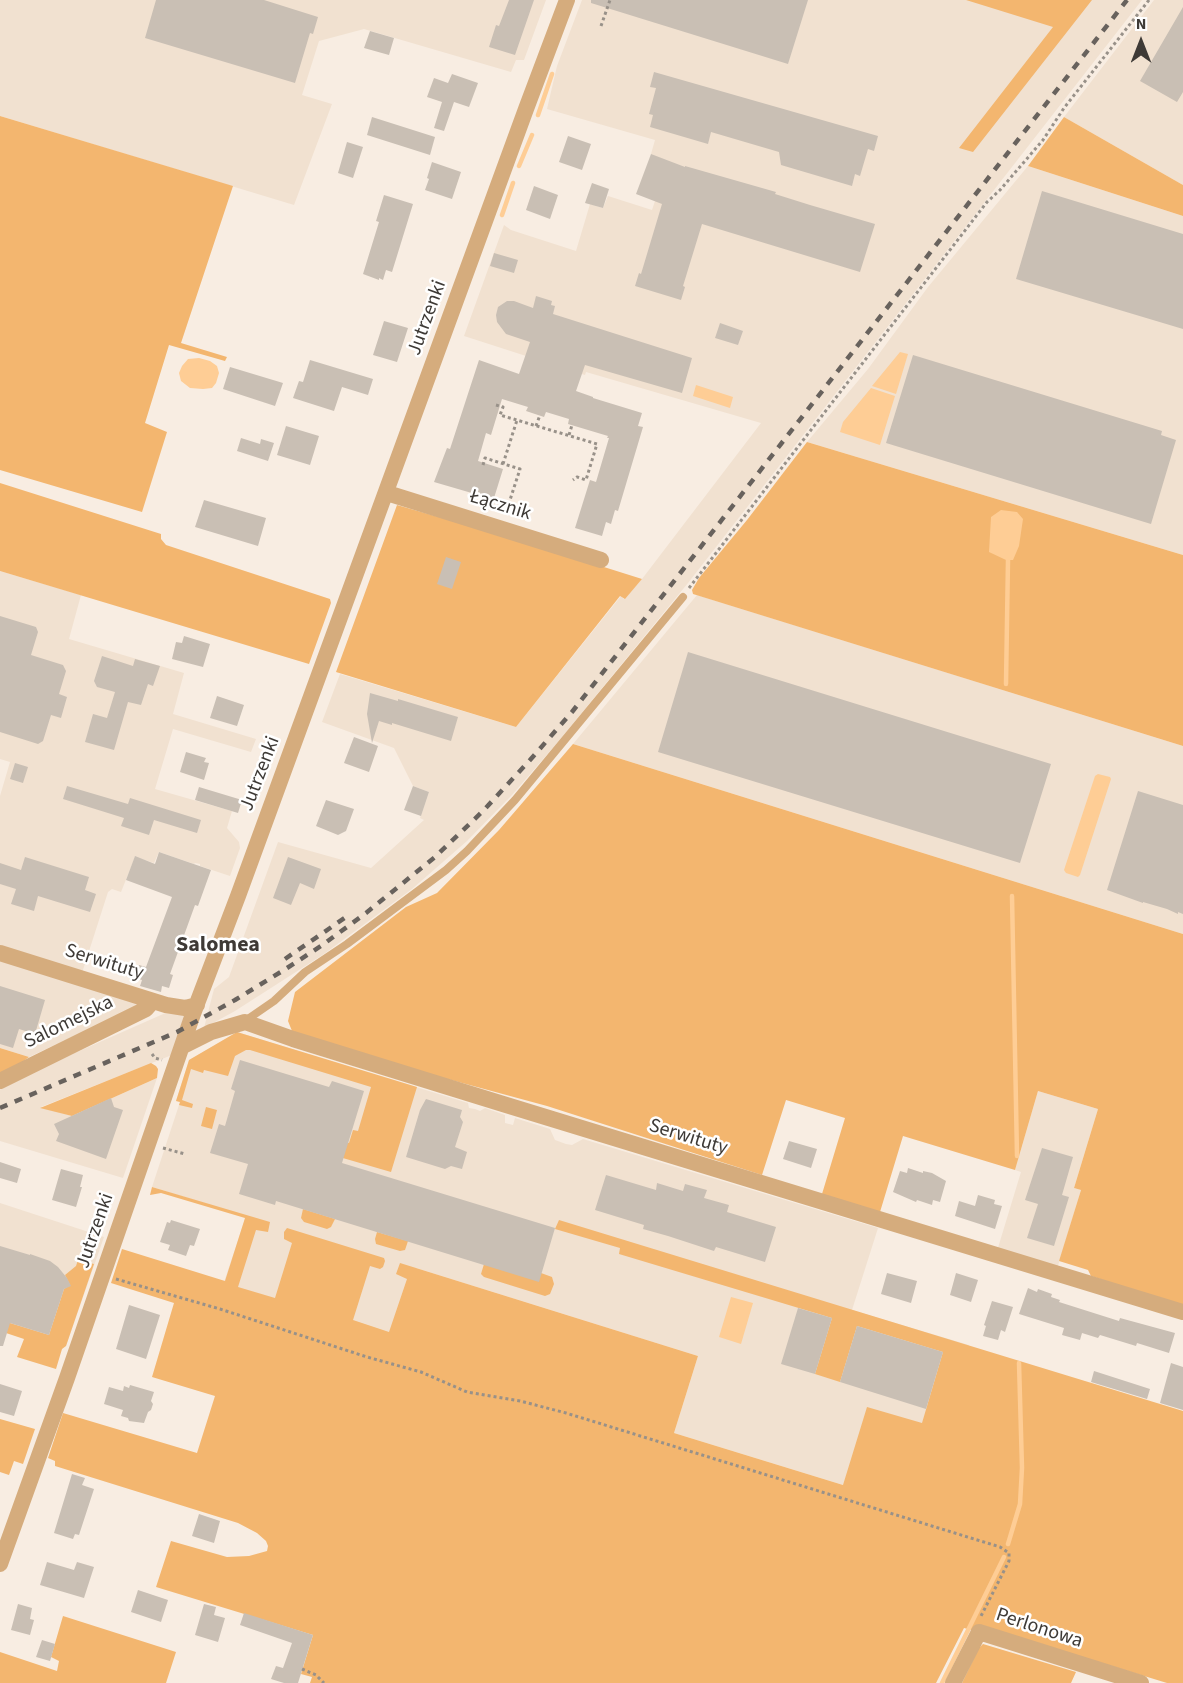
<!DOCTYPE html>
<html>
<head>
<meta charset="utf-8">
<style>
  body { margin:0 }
  #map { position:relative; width:1183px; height:1683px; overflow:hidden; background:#f8ede2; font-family:"Source Sans 3",sans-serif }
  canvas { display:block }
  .north { position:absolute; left:1111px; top:12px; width:60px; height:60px; -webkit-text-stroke:4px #fff; paint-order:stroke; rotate:0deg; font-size:16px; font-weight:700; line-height:24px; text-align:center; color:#3e3a36 }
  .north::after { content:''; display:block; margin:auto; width:21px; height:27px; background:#3e3a36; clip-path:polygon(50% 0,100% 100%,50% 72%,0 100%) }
</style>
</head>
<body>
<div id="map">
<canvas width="1183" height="1683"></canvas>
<div class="north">N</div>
</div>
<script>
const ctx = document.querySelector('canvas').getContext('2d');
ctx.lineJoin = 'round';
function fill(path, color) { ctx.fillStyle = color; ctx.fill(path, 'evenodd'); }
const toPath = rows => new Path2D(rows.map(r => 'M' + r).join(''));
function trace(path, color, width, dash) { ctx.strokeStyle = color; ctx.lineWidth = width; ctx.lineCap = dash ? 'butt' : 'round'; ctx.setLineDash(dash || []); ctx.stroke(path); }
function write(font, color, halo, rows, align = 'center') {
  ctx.font = font + ' "Source Sans 3",sans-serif'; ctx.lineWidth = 5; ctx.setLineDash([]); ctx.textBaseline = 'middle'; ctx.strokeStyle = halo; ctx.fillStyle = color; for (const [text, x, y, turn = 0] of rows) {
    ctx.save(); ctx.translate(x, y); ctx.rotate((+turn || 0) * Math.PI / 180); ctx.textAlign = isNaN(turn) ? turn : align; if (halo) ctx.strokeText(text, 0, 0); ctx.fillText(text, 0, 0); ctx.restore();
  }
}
fill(toPath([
  [0,0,546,0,524,60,516,60,511,72,364,29,319,41,302,95,332,104,294,205,0,116],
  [582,0,1142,0,688,583,557,743,512,795,467,841,412,889,324,954,235,1011,204,1028,214,989,229,977,278,842,371,868,424,820,420,818,429,792,413,786,394,748,322,722,340,674,516,727,621,596,624,599,642,579,761,423,586,372,585,375,464,336,504,225,511,230,576,251,590,204,603,208,608,196,652,210,655,201,651,154,655,140,547,109,557,66],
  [1154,0,1183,0,1183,185,1064,117],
  [1028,166,1183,216,1183,555,807,442,868,369,928,287],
  [0,571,81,595,69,639,184,673,173,714,256,739,251,752,173,729,155,789,232,811,227,828,239,842,240,848,230,876,200,866,200,864,195,863,194,864,159,852,154,863,135,857,121,892,112,889,108,892,82,973,0,948,0,796,10,762,0,759],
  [697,595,1183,746,1183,934,573,744],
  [0,958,139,1001,136,1007,29,1057,0,1048],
  [170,1011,184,1016,172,1055,41,1107,72,1116,157,1078,123,1178,0,1141,0,1086],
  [237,1032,468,1103,469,1108,475,1109,480,1111,485,1108,505,1115,505,1123,513,1125,515,1118,550,1129,555,1140,566,1144,572,1145,583,1139,878,1228,852,1310,969,1345,944,1431,843,1485,674,1433,698,1356,416,1268,392,1346,221,1291,246,1216,152,1187,179,1105,180,1102,176,1101,189,1060],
  [1038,1091,1098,1109,1074,1188,1081,1190,1057,1269,997,1251,1021,1172,1015,1170],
  [0,1203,104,1237,66,1346,0,1331]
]), '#f1e1d0');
fill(toPath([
  [966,0,1092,0,973,152,959,148,1053,27],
  [0,116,233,186,181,343,227,357,225,361,169,345,145,423,167,432,142,512,0,470],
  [1064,117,1183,185,1183,216,1028,166],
  [807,442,1183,555,1183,746,693,594,692,590,699,578,747,520],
  [0,483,161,534,161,539,166,545,330,599,331,603,309,664,0,571],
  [397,505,515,539,642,579,625,599,620,596,516,727,336,672],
  [573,744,1183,934,1183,1306,1091,1276,1088,1270,1059,1261,1081,1190,1074,1188,1098,1109,1038,1091,1015,1170,903,1136,880,1212,822,1194,845,1118,786,1100,762,1175,547,1106,370,1058,292,1031,288,1021,295,992,406,907,437,893,499,830],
  [237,1032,417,1087,391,1172,329,1154,334,1138,349,1143,353,1130,358,1131,371,1087,250,1050,246,1050,235,1056,228,1076,204,1070,203,1073,191,1069,182,1100,193,1104,192,1108,179,1105,180,1102,176,1101,189,1060],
  [0,1048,29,1057,13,1069,0,1075],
  [151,1063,156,1066,158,1069,157,1078,72,1116,40,1108],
  [206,1107,217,1110,212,1129,201,1126],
  [152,1187,270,1222,268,1232,256,1230,238,1287,275,1298,292,1243,284,1239,284,1232,287,1228,384,1258,385,1261,383,1267,380,1269,370,1266,353,1320,389,1332,407,1279,396,1274,400,1263,698,1356,674,1433,843,1485,867,1407,922,1423,943,1352,857,1326,840,1382,815,1374,832,1318,619,1254,620,1248,555,1229,559,1220,1183,1411,1183,1683,1167,1683,978,1625,975,1631,964,1628,936,1683,310,1683,312,1677,301,1674,313,1635,156,1587,171,1541,227,1557,249,1556,267,1551,268,1546,266,1541,257,1533,238,1523,55,1466,55,1461,48,1458,63,1413,197,1453,215,1396,152,1377,174,1303,111,1283,122,1249,225,1281,245,1218,161,1193,150,1195],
  [303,1209,335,1219,331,1227,327,1229,304,1222,301,1218],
  [377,1232,408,1241,405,1250,400,1251,376,1244,375,1239],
  [78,1260,94,1264,66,1346,62,1349,56,1369,17,1357,24,1339,0,1331,0,1320,49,1335,64,1289,70,1285,65,1275,76,1266],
  [484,1264,541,1273,552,1277,554,1284,550,1294,545,1296,484,1277,481,1274],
  [0,1419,35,1429,23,1464,14,1461,9,1475,0,1472],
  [63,1616,176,1652,166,1683,0,1683,0,1652,57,1671,59,1661,51,1657],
  [983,1644,1076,1672,1071,1683,962,1683,979,1648]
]), '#f3b66f');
fill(toPath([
  [900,352,908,354,896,394,872,386],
  [199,358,210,361,217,366,219,373,216,383,212,388,203,389,190,388,181,381,179,373,182,366,188,359],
  [696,385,733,397,730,408,693,396],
  [871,388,895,396,880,445,840,432,843,422],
  [1001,510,1017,512,1023,519,1019,546,1013,560,1006,560,989,552,991,517],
  [1098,774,1110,777,1111,779,1080,875,1078,877,1066,873,1064,870,1095,776],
  [731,1297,753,1303,741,1344,719,1337]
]), '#fecd95');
trace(toPath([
  [538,115,552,74],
  [519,166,532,135],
  [502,215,513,183],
  [1006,684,1008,560],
  [1012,896,1017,1156],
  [1008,1544,1020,1504,1022,1468,1019,1363],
  [942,1683,1004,1557]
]), '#fecd95', 4.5);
fill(toPath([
  [156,0,264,0,318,17,313,34,310,33,295,83,145,38],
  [509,0,534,0,515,55,489,47,496,25,499,26],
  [591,0,808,0,788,64,591,3],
  [1183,7,1183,92,1177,102,1140,81],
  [370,31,394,38,389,55,364,48],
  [654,72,878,136,874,151,868,149,860,176,855,174,852,186,781,165,779,152,711,132,708,144,650,127,653,115,649,114,656,88,650,87],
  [452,74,478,83,469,107,454,102,444,131,434,128,442,102,427,97,434,78,448,83],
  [372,117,435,137,430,155,367,135],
  [568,136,591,144,582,170,559,162],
  [347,142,363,147,353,178,338,173],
  [651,154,685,167,685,166,776,192,775,194,810,205,875,224,860,272,702,224,683,286,685,287,681,300,635,286,639,273,641,274,662,204,636,194],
  [432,162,461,172,452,199,425,190,429,179,427,178],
  [592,183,609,189,603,208,585,203],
  [534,186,558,195,550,219,526,210],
  [1042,191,1183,234,1183,329,1016,279],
  [384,195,413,204,392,272,386,270,383,280,379,278,379,280,363,274,379,222,376,221],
  [494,253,518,260,514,273,490,266],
  [536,296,552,301,551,305,555,306,553,314,692,358,682,393,585,365,576,391,593,397,593,398,642,413,638,426,643,427,618,511,615,510,611,524,606,522,602,536,575,528,590,480,596,482,609,438,607,438,608,436,568,424,569,419,546,412,544,417,526,411,528,407,502,399,491,435,486,433,478,461,503,469,494,498,483,495,482,496,434,482,447,448,450,449,479,360,519,374,530,342,506,334,497,322,496,315,498,307,507,301,514,301,533,308],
  [384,321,408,328,397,362,373,355],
  [720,323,743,331,738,345,715,338],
  [913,355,1162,431,1161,435,1176,440,1151,524,886,443],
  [310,360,373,379,368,395,342,387,334,411,293,398,299,381,303,382],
  [230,367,283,383,275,406,223,389],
  [286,426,319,436,310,465,277,455],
  [241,438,260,444,261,439,274,443,268,461,237,451],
  [204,500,266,518,258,546,195,527],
  [446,557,461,562,452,589,437,584],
  [0,616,36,627,38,632,31,655,63,665,66,671,59,694,67,697,61,718,51,715,43,741,38,744,0,732],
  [184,636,210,644,203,667,172,659,176,642,182,643],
  [688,652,1051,764,1020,863,658,752],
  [102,656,133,666,135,659,160,666,153,686,148,684,141,705,128,702,114,750,85,742,93,714,107,718,115,692,97,687,94,681],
  [370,693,398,701,398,699,458,717,451,741,392,723,392,725,379,721,372,743,367,714],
  [217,696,244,705,237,726,210,718],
  [354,737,378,746,369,772,344,763],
  [186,752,206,758,204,762,209,763,204,780,180,772],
  [15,763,28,767,23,783,10,779],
  [67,786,128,804,130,798,201,820,197,833,154,820,149,835,121,826,124,818,63,799],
  [413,786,429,792,421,816,404,810],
  [199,787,242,800,238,813,195,800],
  [1138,791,1183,805,1183,914,1178,912,1178,914,1167,909,1143,902,1143,903,1107,890],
  [326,800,354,809,346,831,338,835,316,826],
  [159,852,211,870,198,906,195,905,170,974,173,975,169,988,162,986,161,992,140,986,142,980,136,978,139,965,146,967,172,897,126,880,135,856,155,864],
  [25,857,89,877,85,890,96,894,90,912,38,896,34,911,11,904,16,889,0,884,0,863,21,870],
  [288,857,321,869,314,889,300,883,291,905,273,898],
  [0,986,45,1000,35,1034,19,1029,13,1048,0,1044],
  [240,1060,329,1087,332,1081,364,1091,342,1163,555,1228,539,1282,276,1201,275,1205,239,1194,248,1164,210,1153,219,1124,225,1126,235,1091,231,1089],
  [111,1098,114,1107,123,1110,106,1159,56,1141,59,1134,54,1124],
  [426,1099,462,1110,460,1117,463,1122,455,1147,467,1152,462,1169,451,1166,445,1169,406,1157,420,1110],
  [789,1141,817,1149,811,1168,783,1159],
  [1042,1148,1073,1157,1062,1195,1069,1197,1054,1246,1027,1238,1038,1204,1025,1200],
  [0,1162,21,1169,17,1183,0,1178],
  [908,1168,923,1173,923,1171,932,1173,946,1181,940,1202,933,1200,932,1205,917,1200,916,1202,893,1192,900,1171,907,1173],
  [61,1169,83,1175,80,1187,82,1187,76,1207,52,1200],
  [606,1175,656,1190,657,1183,683,1191,685,1184,707,1190,704,1198,729,1205,727,1212,776,1227,765,1262,716,1247,714,1251,668,1236,643,1229,644,1225,595,1210],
  [978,1195,995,1200,994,1204,1002,1206,995,1229,955,1216,959,1201,975,1206],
  [171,1220,200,1229,194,1246,190,1245,186,1256,168,1250,170,1245,160,1242,167,1222,170,1223],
  [0,1246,30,1255,30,1254,50,1261,58,1267,67,1278,71,1286,64,1289,49,1335,10,1323,3,1346,0,1346],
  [887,1273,917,1281,911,1303,881,1294],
  [956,1273,978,1280,971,1302,950,1295],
  [1028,1288,1037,1292,1038,1289,1052,1294,1051,1297,1060,1300,1059,1302,1119,1321,1120,1318,1175,1333,1169,1353,1137,1343,1136,1346,1100,1335,1098,1338,1082,1333,1080,1340,1062,1335,1064,1328,1019,1314],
  [992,1301,1013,1307,1005,1332,1001,1330,998,1340,983,1336,986,1326,984,1325],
  [129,1305,160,1315,146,1359,116,1349],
  [798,1308,832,1318,815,1374,781,1364],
  [857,1326,943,1352,926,1409,840,1382],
  [1171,1363,1183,1367,1183,1410,1160,1403],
  [1094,1371,1150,1389,1147,1399,1091,1382],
  [0,1384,22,1391,14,1416,0,1412],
  [130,1385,154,1392,151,1401,153,1404,151,1410,148,1412,144,1423,129,1421,128,1418,121,1416,123,1410,104,1404,109,1387,123,1391,124,1386,129,1388],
  [72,1474,85,1478,82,1485,94,1489,79,1535,75,1534,73,1539,54,1533],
  [199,1514,220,1521,214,1543,192,1536],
  [47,1562,74,1570,77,1562,94,1567,84,1598,40,1585],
  [138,1590,168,1600,161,1622,131,1612],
  [18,1604,32,1608,30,1619,34,1620,30,1635,11,1630],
  [204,1604,216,1607,214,1615,225,1618,218,1642,195,1635],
  [244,1613,313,1635,298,1683,284,1683,271,1679,276,1666,283,1668,292,1643,240,1625],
  [42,1640,55,1644,50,1661,36,1657]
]), '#c9bfb4');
trace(toPath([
  [601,26,610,0],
  [496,405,503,407,500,415,597,444,586,480,577,477,573,480],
  [536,426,540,415],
  [569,435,572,425],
  [503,464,517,420],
  [483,465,485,458,520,469,510,500],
  [689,588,987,202,1000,190,1043,140,1064,108,1149,0],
  [152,1054,155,1058,162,1060],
  [163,1148,185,1154],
  [116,1279,220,1309,367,1357,421,1372,467,1392,520,1401,566,1413,1000,1547,1009,1553,1009,1561,980,1618],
  [302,1669,316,1675,324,1683]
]), '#989189', 3, [3, 3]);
trace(toPath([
  [245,1021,274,1001,305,972,347,944,446,870,467,851,515,800,683,597]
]), '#d5ac7d', 8);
trace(toPath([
  [387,493,601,560],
  [0,953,166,1005,185,1008,197,1005],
  [183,1046,211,1032,245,1022,293,1039,503,1104,1183,1312],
  [0,1081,146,1009,153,1001],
  [0,1564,67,1378,193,1014,238,896,526,109,567,0],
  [953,1683,979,1632,1141,1683]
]), '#d5ac7d', 16);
trace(toPath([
  [285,959,346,917],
  [0,1108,177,1032,235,1000,284,970,321,946,366,913,435,857,483,811,530,760,572,712,1127,0]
]), '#68625d', 4.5, [8, 8]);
write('20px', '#3e3a36', '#fff', [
  ["Jutrzenki",428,318,-70],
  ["Łącznik",500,506,17],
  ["Jutrzenki",261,774,-69],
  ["Serwituty",104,963,17],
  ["Salomejska",69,1023,-26],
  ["Serwituty",688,1138,17],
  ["Jutrzenki",96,1231,-71],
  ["Perlonowa",1039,1629,18]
]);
write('bold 22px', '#3e3a36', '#fff', [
  ["Salomea",218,946]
]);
</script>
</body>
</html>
